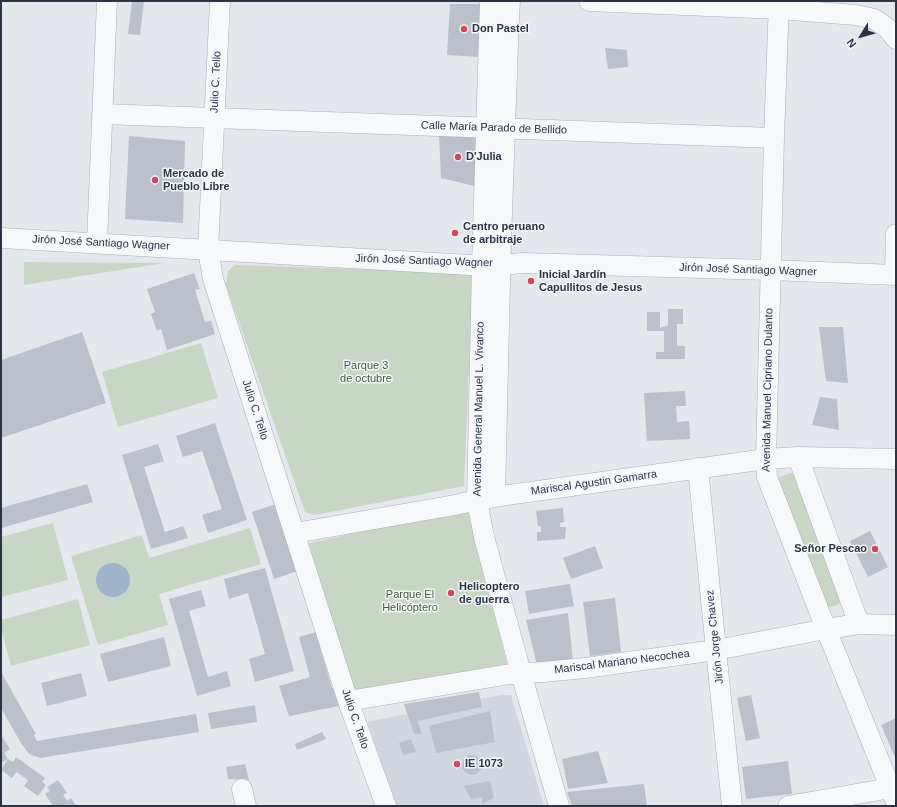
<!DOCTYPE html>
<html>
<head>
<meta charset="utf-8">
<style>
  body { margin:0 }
  #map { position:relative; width:897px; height:807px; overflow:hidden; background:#e4e7ec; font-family:Helvetica,sans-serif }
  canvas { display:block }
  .frame { position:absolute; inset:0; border:2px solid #2b3445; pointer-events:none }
  .north { position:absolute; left:841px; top:16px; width:40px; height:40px; -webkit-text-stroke:3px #f4f6f9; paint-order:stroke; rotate:233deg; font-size:11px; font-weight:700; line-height:16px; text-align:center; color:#2b3445 }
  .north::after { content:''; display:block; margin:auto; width:14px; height:18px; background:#2b3445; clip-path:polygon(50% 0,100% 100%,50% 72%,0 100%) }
</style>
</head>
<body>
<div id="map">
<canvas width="897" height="807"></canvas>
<div class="frame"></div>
<div class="north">N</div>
</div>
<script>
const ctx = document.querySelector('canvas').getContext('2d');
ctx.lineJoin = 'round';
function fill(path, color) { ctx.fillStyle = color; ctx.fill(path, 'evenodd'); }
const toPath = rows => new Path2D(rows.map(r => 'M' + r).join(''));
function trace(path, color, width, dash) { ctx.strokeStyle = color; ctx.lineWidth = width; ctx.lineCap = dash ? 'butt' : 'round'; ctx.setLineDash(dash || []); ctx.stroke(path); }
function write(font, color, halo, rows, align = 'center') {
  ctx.font = font + ' Helvetica,sans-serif'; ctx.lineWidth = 3; ctx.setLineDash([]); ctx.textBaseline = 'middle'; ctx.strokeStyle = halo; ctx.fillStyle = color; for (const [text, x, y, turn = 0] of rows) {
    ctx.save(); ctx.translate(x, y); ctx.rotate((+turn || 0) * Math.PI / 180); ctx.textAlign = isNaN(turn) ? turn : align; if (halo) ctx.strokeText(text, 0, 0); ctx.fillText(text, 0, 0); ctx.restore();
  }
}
fill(toPath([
  [501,695,511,695,544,806,396,806,367,722]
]), '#d2d6de');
fill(toPath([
  [24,262,165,263,24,285],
  [235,265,473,273,464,486,315,515,305,512,226,285,228,271],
  [201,343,218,398,118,427,102,372],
  [792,473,797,477,843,599,838,605,830,607,823,604,775,481,779,477],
  [467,509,507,664,354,691,309,543],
  [53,523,68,580,1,597,1,537],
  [250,528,261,564,159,594,168,625,98,645,71,556,142,535,149,558],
  [78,599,90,645,11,666,1,628,1,620]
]), '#c9d6c5');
fill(toPath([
  '96 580a17 17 0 1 1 34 0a17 17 0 1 1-34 0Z'
]), '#9fb4cc');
fill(toPath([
  [132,1,144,1,140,35,128,34],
  [450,4,481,4,479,57,447,55],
  [605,48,627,50,628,67,608,69],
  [129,136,185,141,183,223,125,219],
  [439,136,477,137,474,186,441,178],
  [194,273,200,289,195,290,205,322,211,321,215,334,167,350,161,329,157,331,151,314,155,312,147,289],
  [668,309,683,309,683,324,677,324,677,346,685,346,685,359,656,359,656,352,664,352,664,331,647,331,647,312,660,312,660,328,668,325],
  [819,327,843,327,848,383,826,381],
  [82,332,106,403,1,438,1,360],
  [685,391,686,406,676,406,677,422,689,421,690,439,647,441,644,393],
  [820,397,837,399,839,430,812,425],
  [215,423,247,520,208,533,202,515,222,509,202,451,183,457,176,436],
  [158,444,164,461,144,467,165,532,183,526,188,538,151,549,122,455],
  [87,484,93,502,1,528,1,508],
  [276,504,297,571,274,579,252,512],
  [563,508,564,522,560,523,560,527,566,527,565,539,537,541,537,532,541,532,541,526,538,526,536,511],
  [870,531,888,567,868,577,850,541],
  [595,546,603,568,571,579,563,558],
  [265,568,294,671,255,682,249,659,265,654,248,593,229,599,224,579],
  [570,584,574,606,529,614,525,591],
  [201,590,206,606,189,611,208,677,227,671,231,686,197,696,169,599],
  [615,598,621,652,590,656,583,602],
  [568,613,573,661,538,669,526,620],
  [320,631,325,646,320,648,332,688,338,687,344,705,289,716,279,686,310,677,299,637],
  [164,637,171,666,108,682,100,654],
  [1,672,36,734,34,735,37,741,196,714,199,732,40,758,29,754,21,743,1,708],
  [81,673,87,696,47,706,41,683],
  [479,692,482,707,417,721,422,734,414,734,404,704],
  [751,695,760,738,746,741,737,698],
  [255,705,257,722,211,729,208,713],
  [490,711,495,742,436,753,429,726],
  [896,718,896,760,881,725],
  [322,732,326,739,297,750,295,744],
  [1,735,10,749,4,753,8,759,13,762,16,757,45,778,42,782,46,785,38,796,24,786,28,780,16,772,12,778,1,770,8,759,1,763],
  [411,739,416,752,403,755,399,743],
  [598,751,608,783,568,789,562,759],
  '462 765a10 10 0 1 1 20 0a10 10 0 1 1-20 0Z',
  [788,761,792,794,746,799,742,767],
  [245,764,249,780,228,779,226,767],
  [58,780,67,793,63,795,67,801,71,798,76,806,53,806,45,794,50,791,47,787],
  [490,781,494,798,482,804,482,797,471,799,464,786],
  [644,784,647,806,572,806,567,792]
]), '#bbc0ca');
const minor = toPath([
  [220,1,208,250,213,279,348,701,386,806],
  [490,1,482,265,477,500,484,537,521,673,559,806],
  [589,1,779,9,856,15,874,19,887,28,896,39],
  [779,1,774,138,766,459,767,477,826,629,896,802],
  [102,114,774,138],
  [1,238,470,265,501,265,522,263,771,270,896,275],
  [97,243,107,1],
  [895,275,896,234],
  [798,457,859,624],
  [698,468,716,650,732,806],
  [495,497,501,240,509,18,510,1],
  [295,533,455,505,477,500,508,495,766,459,798,457,896,459],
  [348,701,510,674,543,672,585,668,716,650,826,629,859,624,896,625],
  [242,789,246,806],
  [788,806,896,787]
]);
trace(minor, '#a9aeb7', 21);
trace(minor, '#f7f8fa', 20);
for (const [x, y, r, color] of [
  [464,29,4,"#d1495b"],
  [458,157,4,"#d1495b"],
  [155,180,4,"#d1495b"],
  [455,233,4,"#d1495b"],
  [531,281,4,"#d1495b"],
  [875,549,4,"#d1495b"],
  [451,593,4,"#d1495b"],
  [457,764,4,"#d1495b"]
]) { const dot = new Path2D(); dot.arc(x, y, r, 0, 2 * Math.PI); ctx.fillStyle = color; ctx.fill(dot); trace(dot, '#f4f6f9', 1.5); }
write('bold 11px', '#2b3445', '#f4f6f9', [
  ["Don Pastel",472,29],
  ["D'Julia",466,157],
  ["Mercado de",163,174],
  ["Pueblo Libre",163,187],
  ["Centro peruano",463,227],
  ["de arbitraje",463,240],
  ["Inicial Jardín",539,275],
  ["Capullitos de Jesus",539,288],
  ["Señor Pescao",867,549,"right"],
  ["Helicoptero",459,587],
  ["de guerra",459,600],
  ["IE 1073",465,764]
], 'left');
write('11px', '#2b3445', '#f4f6f9', [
  ["Julio C. Tello",216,82,-87],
  ["Calle María Parado de Bellido",494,128,2],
  ["Jirón José Santiago Wagner",101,243,3],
  ["Jirón José Santiago Wagner",424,261,2],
  ["Jirón José Santiago Wagner",748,270,2],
  ["Avenida Manuel Cipriano Dulanto",768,390,-89],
  ["Avenida General Manuel L. Vivanco",479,409,-89],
  ["Julio C. Tello",255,410,72],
  ["Mariscal Agustin Gamarra",594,483,-8],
  ["Jirón Jorge Chavez",715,637,-96],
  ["Mariscal Mariano Necochea",622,662,-7],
  ["Julio C. Tello",355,719,71]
]);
write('11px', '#3f6138', '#f4f6f9', [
  ["Parque 3",366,366],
  ["de octubre",366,379],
  ["Parque El",410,595],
  ["Helicóptero",410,608]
]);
</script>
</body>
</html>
